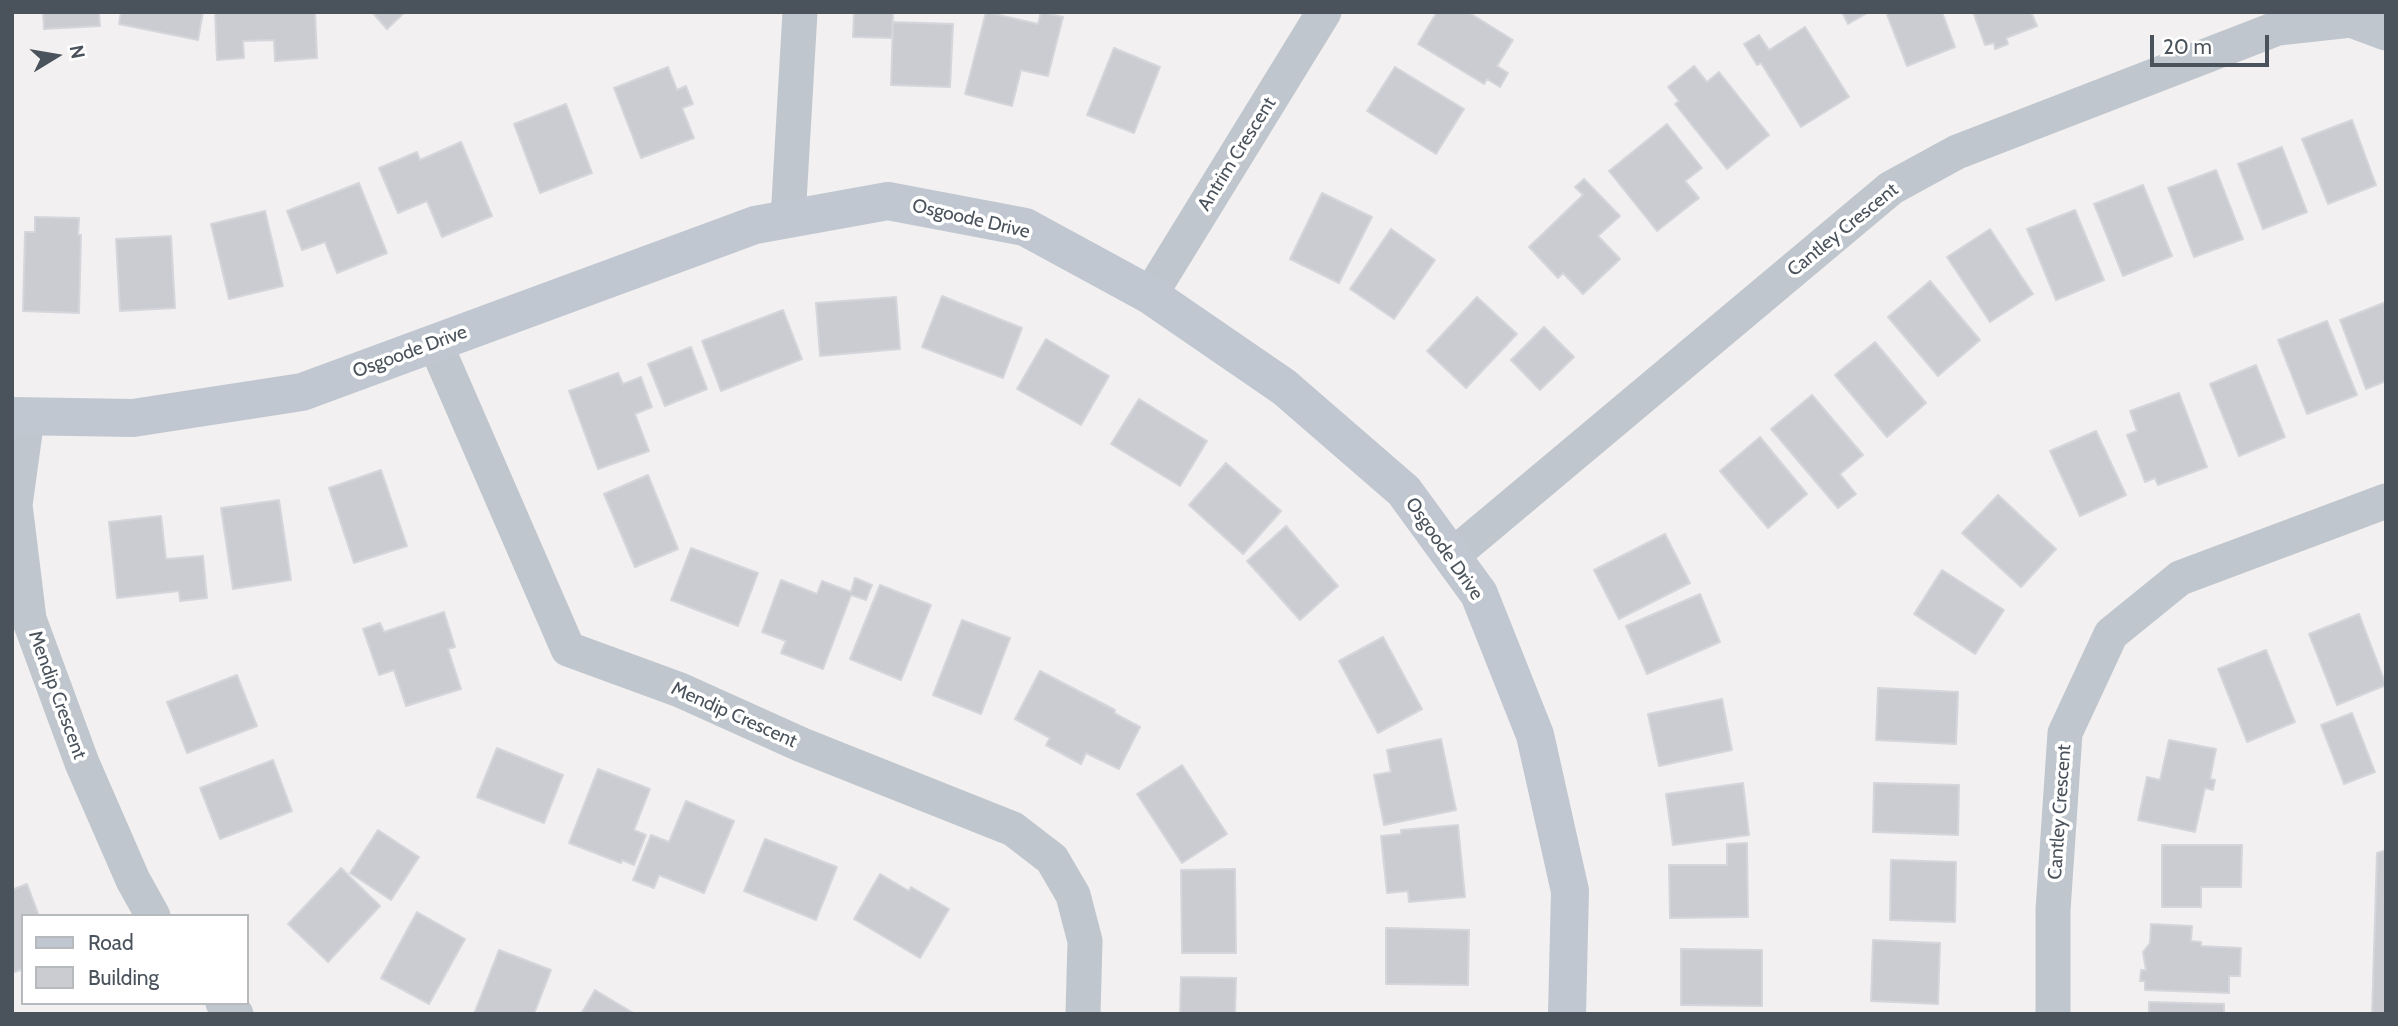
<!DOCTYPE html>
<html>
<head>
<meta charset="utf-8">
<style>
  body { margin:0 }
  #map { position:relative; width:2398px; height:1026px; overflow:hidden; background:#f2f0f0; font-family:Cabin,sans-serif }
  canvas { display:block }
  .frame { position:absolute; inset:0; border:14px solid #4a525b; pointer-events:none }
  .legend { position:absolute; left:21px; top:914px; width:228px; height:91px; box-sizing:border-box; background:#fff; border:2px solid #b7babd; margin:0; padding:9px 12px; list-style:none; font-size:21px; color:#4a525b }
  .legend li { display:flex; align-items:center; gap:14px; height:35px }
  .legend b { width:35px; border:2px solid #b7babd }
  .north { position:absolute; left:21px; top:21px; width:70px; height:70px; -webkit-text-stroke:5px #fff; paint-order:stroke; rotate:79deg; font-size:19px; font-weight:700; line-height:28px; text-align:center; color:#4a525b }
  .north::after { content:''; display:block; margin:auto; width:24px; height:32px; background:#4a525b; clip-path:polygon(50% 0,100% 100%,50% 72%,0 100%) }
  .scale { position:absolute; left:2150px; top:35px; width:119px; height:32px; box-sizing:border-box; border:4px solid #4a525b; border-top:0; padding-left:9px; font-size:21px; line-height:24px; white-space:nowrap; color:#4a525b; -webkit-text-stroke:5px #fff; paint-order:stroke }
</style>
</head>
<body>
<div id="map">
<canvas width="2398" height="1026"></canvas>
<div class="frame"></div>
<ul class="legend">
<li><b style="height:9px;background:#c0c7d1"></b>Road</li>
<li><b style="height:19px;background:#cbccd2"></b>Building</li>
</ul>
<div class="north">N</div>
<div class="scale">20 m</div>
</div>
<script>
const ctx = document.querySelector('canvas').getContext('2d');
ctx.lineJoin = 'round';
function fill(path, color) { ctx.fillStyle = color; ctx.fill(path, 'evenodd'); }
const toPath = rows => new Path2D(rows.map(r => 'M' + r).join(''));
function trace(path, color, width, dash) { ctx.strokeStyle = color; ctx.lineWidth = width; ctx.lineCap = dash ? 'butt' : 'round'; ctx.setLineDash(dash || []); ctx.stroke(path); }
function write(font, color, halo, rows, align = 'center') {
  ctx.font = font + ' Cabin,sans-serif'; ctx.lineWidth = 7; ctx.setLineDash([]); ctx.textBaseline = 'middle'; ctx.strokeStyle = halo; ctx.fillStyle = color; for (const [text, x, y, turn = 0] of rows) {
    ctx.save(); ctx.translate(x, y); ctx.rotate((+turn || 0) * Math.PI / 180); ctx.textAlign = isNaN(turn) ? turn : align; if (halo) ctx.strokeText(text, 0, 0); ctx.fillText(text, 0, 0); ctx.restore();
  }
}
const building = toPath([
  [43,12,99,12,100,26,44,29,43,12],
  [121,12,203,12,198,40,119,24,121,12],
  [215,12,315,12,317,58,275,61,274,40,243,41,244,58,217,60,215,12],
  [372,12,405,12,387,29,372,12],
  [854,12,893,12,892,38,853,37,854,12],
  [986,12,1038,24,1041,12,1063,17,1048,76,1021,70,1012,106,965,94,986,12],
  [1437,12,1468,12,1513,40,1497,66,1508,73,1500,87,1487,79,1484,84,1418,44,1437,12],
  [1842,12,1869,12,1848,24,1842,12],
  [1886,12,1942,12,1955,47,1907,66,1886,12],
  [1973,12,2031,12,2037,26,2006,38,2008,44,1995,49,1994,43,1985,45,1973,12],
  [893,22,953,24,950,87,891,85,893,22],
  [1805,27,1849,97,1801,127,1761,63,1757,65,1744,44,1759,35,1769,50,1805,27],
  [1114,48,1160,67,1134,133,1087,115,1114,48],
  [1694,66,1707,82,1719,72,1769,135,1727,169,1675,104,1679,101,1668,87,1694,66],
  [668,67,677,90,686,86,693,104,682,108,694,138,641,158,614,88,668,67],
  [1395,67,1464,109,1436,154,1367,111,1395,67],
  [566,104,592,173,540,193,514,124,566,104],
  [2352,120,2376,185,2328,204,2302,139,2352,120],
  [1667,124,1702,168,1685,181,1699,198,1657,231,1609,171,1667,124],
  [461,142,492,216,442,237,427,201,398,213,379,168,417,152,420,160,461,142],
  [2282,147,2307,212,2263,229,2238,164,2282,147],
  [2216,170,2243,239,2194,257,2168,188,2216,170],
  [1584,179,1620,216,1598,236,1620,259,1583,294,1563,273,1558,278,1529,247,1583,195,1575,187,1584,179],
  [359,183,387,253,337,273,325,242,302,250,287,211,359,183],
  [2143,185,2172,256,2123,276,2094,204,2143,185],
  [1322,193,1372,217,1339,283,1290,259,1322,193],
  [2075,210,2104,280,2056,300,2027,229,2075,210],
  [265,211,283,286,229,299,211,224,265,211],
  [35,217,79,218,78,235,81,235,79,313,23,311,25,232,35,232,35,217],
  [1391,229,1435,260,1394,319,1350,289,1391,229],
  [1990,229,2033,294,1990,322,1947,257,1990,229],
  [171,236,175,308,120,311,116,239,171,236],
  [1930,281,1980,340,1938,376,1888,317,1930,281],
  [942,296,1022,328,1003,378,922,347,942,296],
  [896,297,900,349,820,356,816,303,896,297],
  [1477,297,1517,334,1466,388,1427,351,1477,297],
  [2386,302,2386,381,2366,389,2340,320,2386,302],
  [783,310,802,359,721,391,702,341,783,310],
  [2327,321,2357,395,2307,414,2278,340,2327,321],
  [1544,327,1574,357,1540,390,1511,360,1544,327],
  [1046,339,1109,376,1081,425,1017,389,1046,339],
  [1875,342,1926,403,1887,437,1835,375,1875,342],
  [691,347,707,389,665,406,648,364,691,347],
  [2256,365,2285,437,2239,456,2210,384,2256,365],
  [618,373,623,384,641,377,652,407,635,414,649,451,598,469,569,391,618,373],
  [2179,393,2207,467,2158,485,2155,478,2145,482,2127,435,2137,431,2130,411,2179,393],
  [1812,395,1863,455,1840,474,1856,494,1838,508,1771,429,1812,395],
  [1139,399,1207,441,1180,486,1111,444,1139,399],
  [2096,431,2126,495,2080,516,2050,451,2096,431],
  [1760,437,1807,494,1768,528,1720,471,1760,437],
  [1226,463,1281,511,1243,554,1189,505,1226,463],
  [381,470,407,546,354,563,329,488,381,470],
  [648,475,678,549,635,567,604,494,648,475],
  [1998,495,2056,549,2021,587,1962,533,1998,495],
  [279,500,291,580,233,589,221,508,279,500],
  [161,516,166,559,203,556,207,598,180,601,179,591,117,598,109,522,161,516],
  [1286,526,1338,586,1300,620,1247,561,1286,526],
  [1665,534,1690,583,1619,619,1594,570,1665,534],
  [691,548,758,573,738,626,671,600,691,548],
  [1942,570,2004,610,1975,654,1914,614,1942,570],
  [855,578,872,585,866,600,851,595,823,669,781,653,786,641,762,632,781,580,817,594,822,581,851,592,855,578],
  [880,585,931,605,901,680,850,659,880,585],
  [1700,594,1720,642,1647,674,1626,626,1700,594],
  [444,612,455,647,448,649,461,689,406,706,394,670,379,675,363,629,380,623,384,632,444,612],
  [2359,614,2386,685,2337,705,2309,634,2359,614],
  [962,620,1010,638,981,714,933,695,962,620],
  [1383,637,1422,709,1378,733,1339,661,1383,637],
  [2266,650,2295,722,2247,742,2218,669,2266,650],
  [1040,671,1115,710,1114,713,1140,727,1119,769,1086,753,1081,764,1046,745,1050,738,1015,719,1040,671],
  [237,675,257,726,187,753,167,702,237,675],
  [1878,688,1958,692,1956,744,1876,740,1878,688],
  [1722,699,1732,750,1659,766,1648,714,1722,699],
  [2352,713,2375,772,2344,784,2321,725,2352,713],
  [1441,739,1456,810,1384,825,1374,775,1391,772,1387,750,1441,739],
  [2169,740,2216,749,2210,779,2215,780,2213,790,2205,788,2195,832,2138,820,2147,777,2160,780,2169,740],
  [497,748,563,775,544,823,477,797,497,748],
  [273,760,292,811,220,839,200,788,273,760],
  [1182,765,1227,834,1182,863,1137,794,1182,765],
  [598,769,650,789,634,830,646,835,634,865,622,860,621,863,569,843,598,769],
  [1743,783,1749,835,1673,845,1666,794,1743,783],
  [1874,783,1959,785,1958,835,1873,832,1874,783],
  [686,801,734,821,704,893,659,875,654,888,633,880,651,835,669,842,686,801],
  [1458,825,1465,897,1409,902,1408,891,1387,893,1381,836,1401,834,1401,830,1458,825],
  [378,830,419,857,391,900,350,873,378,830],
  [765,839,837,867,816,920,744,891,765,839],
  [1747,843,1748,917,1670,918,1669,865,1727,865,1727,844,1747,843],
  [2162,845,2242,845,2241,887,2201,887,2201,907,2162,907,2162,845],
  [2386,850,2386,1014,2372,1014,2377,853,2386,850],
  [1891,860,1956,862,1955,922,1890,920,1891,860],
  [341,868,380,906,328,962,288,924,341,868],
  [1235,869,1236,953,1182,953,1181,870,1235,869],
  [880,874,909,891,911,887,949,909,920,958,854,919,880,874],
  [27,884,39,916,23,916,23,969,12,973,12,890,27,884],
  [417,912,465,939,429,1004,381,978,417,912],
  [2151,924,2192,926,2191,941,2201,942,2201,946,2241,948,2240,976,2229,976,2229,993,2145,990,2145,981,2140,981,2141,970,2146,970,2143,952,2150,943,2151,924],
  [1386,928,1469,930,1468,985,1386,984,1386,928],
  [1873,940,1940,943,1938,1004,1871,1001,1873,940],
  [1681,949,1762,950,1762,1006,1681,1005,1681,949],
  [499,950,551,970,534,1014,474,1014,499,950],
  [1181,977,1236,978,1235,1014,1180,1014,1181,977],
  [595,990,635,1014,581,1014,595,990],
  [2149,1002,2224,1004,2224,1014,2149,1014,2149,1002]
]);
fill(building, '#cbccd2');
trace(building, '#d5d6db', 2);
trace(toPath([
  [788,219,800,12],
  [1150,295,1324,12],
  [435,343,568,649,680,690,802,745,1013,829,1052,859,1073,895,1085,941,1083,1014],
  [27,418,15,505,29,619,82,763,133,880,153,916],
  [1452,556,1891,188,1957,152,2278,28,2351,20,2386,33],
  [223,1003,236,1014],
  [2053,1014,2053,910,2065,733,2111,634,2180,578,2386,501]
]), '#c0c6cd', 35);
trace(toPath([
  [12,416,133,418,302,392,755,225,888,201,1025,227,1150,295,1284,387,1404,491,1479,594,1535,735,1570,891,1567,1014]
]), '#c0c7d1', 38);
write('19px', '#4a525b', '#fff', [
  ["Antrim Crescent",1237,154,-58],
  ["Osgoode Drive",971,219,13],
  ["Cantley Crescent",1843,230,-39],
  ["Osgoode Drive",410,352,-20],
  ["Osgoode Drive",1444,549,55],
  ["Mendip Crescent",57,695,70],
  ["Mendip Crescent",734,715,24],
  ["Cantley Crescent",2060,812,-86]
]);
</script>
</body>
</html>
